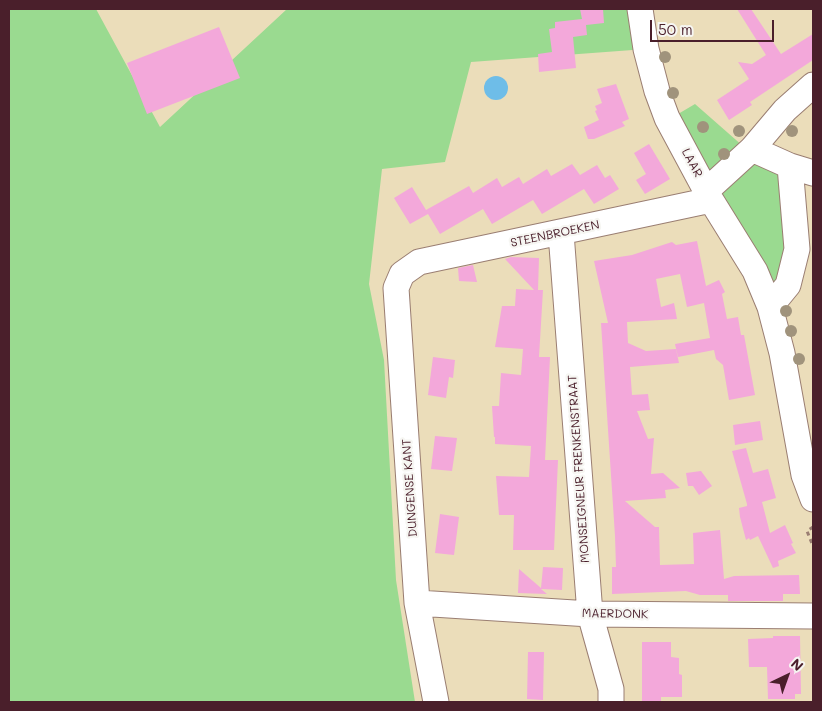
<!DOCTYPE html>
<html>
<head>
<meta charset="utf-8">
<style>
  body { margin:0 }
  #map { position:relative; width:822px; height:711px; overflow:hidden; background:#ebddba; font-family:Mali,sans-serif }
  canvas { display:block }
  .frame { position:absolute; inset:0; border:10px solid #4a1f2b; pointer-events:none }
  .north { position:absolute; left:762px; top:651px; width:50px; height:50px; -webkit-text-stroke:4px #f6f6f2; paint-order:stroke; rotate:42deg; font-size:14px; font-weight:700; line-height:20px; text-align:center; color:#4a1f2b }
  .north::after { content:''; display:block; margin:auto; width:18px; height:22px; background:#4a1f2b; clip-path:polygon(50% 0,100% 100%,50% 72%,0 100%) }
  .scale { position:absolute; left:650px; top:20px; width:124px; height:22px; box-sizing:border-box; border:2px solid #4a1f2b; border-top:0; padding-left:6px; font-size:15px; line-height:18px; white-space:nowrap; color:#4a1f2b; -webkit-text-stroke:4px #f6f6f2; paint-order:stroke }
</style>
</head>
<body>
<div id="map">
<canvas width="822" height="711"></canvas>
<div class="frame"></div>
<div class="north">N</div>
<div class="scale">50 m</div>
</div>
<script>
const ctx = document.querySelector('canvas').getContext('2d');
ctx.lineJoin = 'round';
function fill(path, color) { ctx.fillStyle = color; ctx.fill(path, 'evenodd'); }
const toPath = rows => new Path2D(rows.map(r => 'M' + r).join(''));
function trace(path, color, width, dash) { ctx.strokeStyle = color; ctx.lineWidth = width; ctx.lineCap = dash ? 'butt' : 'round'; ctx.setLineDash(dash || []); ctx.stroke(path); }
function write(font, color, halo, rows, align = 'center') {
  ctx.font = font + ' Mali,sans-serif'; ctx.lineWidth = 4.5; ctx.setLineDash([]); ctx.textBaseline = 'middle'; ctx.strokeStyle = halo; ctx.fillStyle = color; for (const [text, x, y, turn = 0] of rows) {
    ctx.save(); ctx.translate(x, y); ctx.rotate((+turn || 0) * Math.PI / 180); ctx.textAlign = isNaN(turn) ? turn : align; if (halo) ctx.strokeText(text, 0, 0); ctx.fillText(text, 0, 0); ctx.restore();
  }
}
fill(toPath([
  [9,9,96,9,160,127,287,9,640,9,646,49,471,62,445,162,382,169,369,284,384,360,396,580,415,702,9,702],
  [695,104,744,147,706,180,673,117],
  [757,156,786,170,793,253,773,297,715,194]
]), '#9ada90');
fill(toPath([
  '484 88a12 12 0 1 1 24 0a12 12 0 1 1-24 0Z'
]), '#6ebde8');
fill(toPath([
  [580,9,603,9,604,23,586,25,587,35,573,37,576,68,539,72,538,54,552,52,549,29,555,28,555,22,582,19],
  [737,9,751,9,781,54,813,34,813,60,750,102,752,105,729,120,717,100,749,79,738,62,752,64,766,55],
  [219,27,240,78,147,114,127,63],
  [616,84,629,119,622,122,625,126,594,139,588,139,584,127,599,120,595,111,597,110,595,106,602,103,597,89],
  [649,144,670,179,645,194,636,180,646,174,634,153],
  [572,164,580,175,597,165,605,178,610,175,619,189,594,204,584,189,542,214,533,200,492,224,483,209,440,234,428,214,410,224,394,198,412,187,426,210,469,186,473,193,497,178,502,187,519,177,523,184,547,169,551,176],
  [697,241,706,286,719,280,725,292,722,294,727,319,738,317,741,335,744,335,755,395,729,400,723,365,716,359,714,350,678,357,675,344,710,338,704,303,687,307,680,274,656,279,661,307,674,303,677,319,627,322,628,343,646,351,676,349,679,363,630,367,632,395,648,394,650,410,637,411,648,439,654,438,651,474,663,473,680,488,665,490,666,498,625,501,655,527,659,527,660,565,694,564,693,533,720,530,724,579,734,576,799,575,800,594,783,594,783,601,728,601,728,595,700,595,686,591,612,594,612,567,616,567,615,536,601,323,608,323,594,261,632,255,672,242,676,245],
  [511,257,539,258,538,290,543,290,539,357,550,357,545,460,558,460,554,550,513,550,514,515,499,515,496,476,529,477,531,446,495,444,495,437,494,437,492,406,499,406,501,373,521,375,523,349,495,347,502,306,515,306,516,289,534,290,505,259],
  [473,265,477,282,459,281,458,268],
  [433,357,455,360,453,378,449,377,446,398,428,395],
  [760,421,763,440,735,445,733,425],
  [435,436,457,438,452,471,431,469],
  [746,448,753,473,768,469,776,498,762,502,770,533,785,525,793,543,791,544,796,553,778,561,779,566,773,568,758,536,750,540,749,538,746,540,740,517,739,508,747,506,747,504,732,451],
  [701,471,712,486,699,495,693,486,688,486,686,473],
  [440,514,459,517,454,555,435,553],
  [543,567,563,568,562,590,541,589,547,594,518,593,519,569,541,588],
  [773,636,800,636,801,694,795,694,795,699,768,699,767,667,749,667,748,639,773,638],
  [642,642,671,642,671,657,679,658,679,674,682,675,682,697,661,697,661,702,642,702],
  [528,652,544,652,543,700,527,699]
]), '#f3a8da');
const minor = toPath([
  [640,9,646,49,657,91,667,118,711,200,755,271,770,307,782,353,804,475,813,499],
  [752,149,790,166,813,173],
  [706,191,752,149,785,110,813,85],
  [561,233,590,614,611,689,611,702],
  [770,307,788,285,797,249,790,166],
  [417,603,590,614,813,616],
  [436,702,417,603,396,288,402,274,419,262,711,200]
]);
trace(minor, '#9a7e72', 27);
trace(toPath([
  [813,527,807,531,813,546]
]), '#9a7e72', 3, [4, 4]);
trace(minor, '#fff', 25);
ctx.fillStyle = '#a0937c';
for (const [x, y] of [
  [665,57],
  [673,93],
  [703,127],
  [739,131],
  [792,131],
  [724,154],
  [786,311],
  [791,331],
  [799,359]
]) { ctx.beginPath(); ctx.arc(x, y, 6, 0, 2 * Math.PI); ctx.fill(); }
write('12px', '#4a1f2b', '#f6f6f2', [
  ["LAAR",692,163,62],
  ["STEENBROEKEN",555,234,-12],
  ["MONSEIGNEUR FRENKENSTRAAT",579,469,-94],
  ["DUNGENSE KANT",410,488,-94],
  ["MAERDONK",615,614,1]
]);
</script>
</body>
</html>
